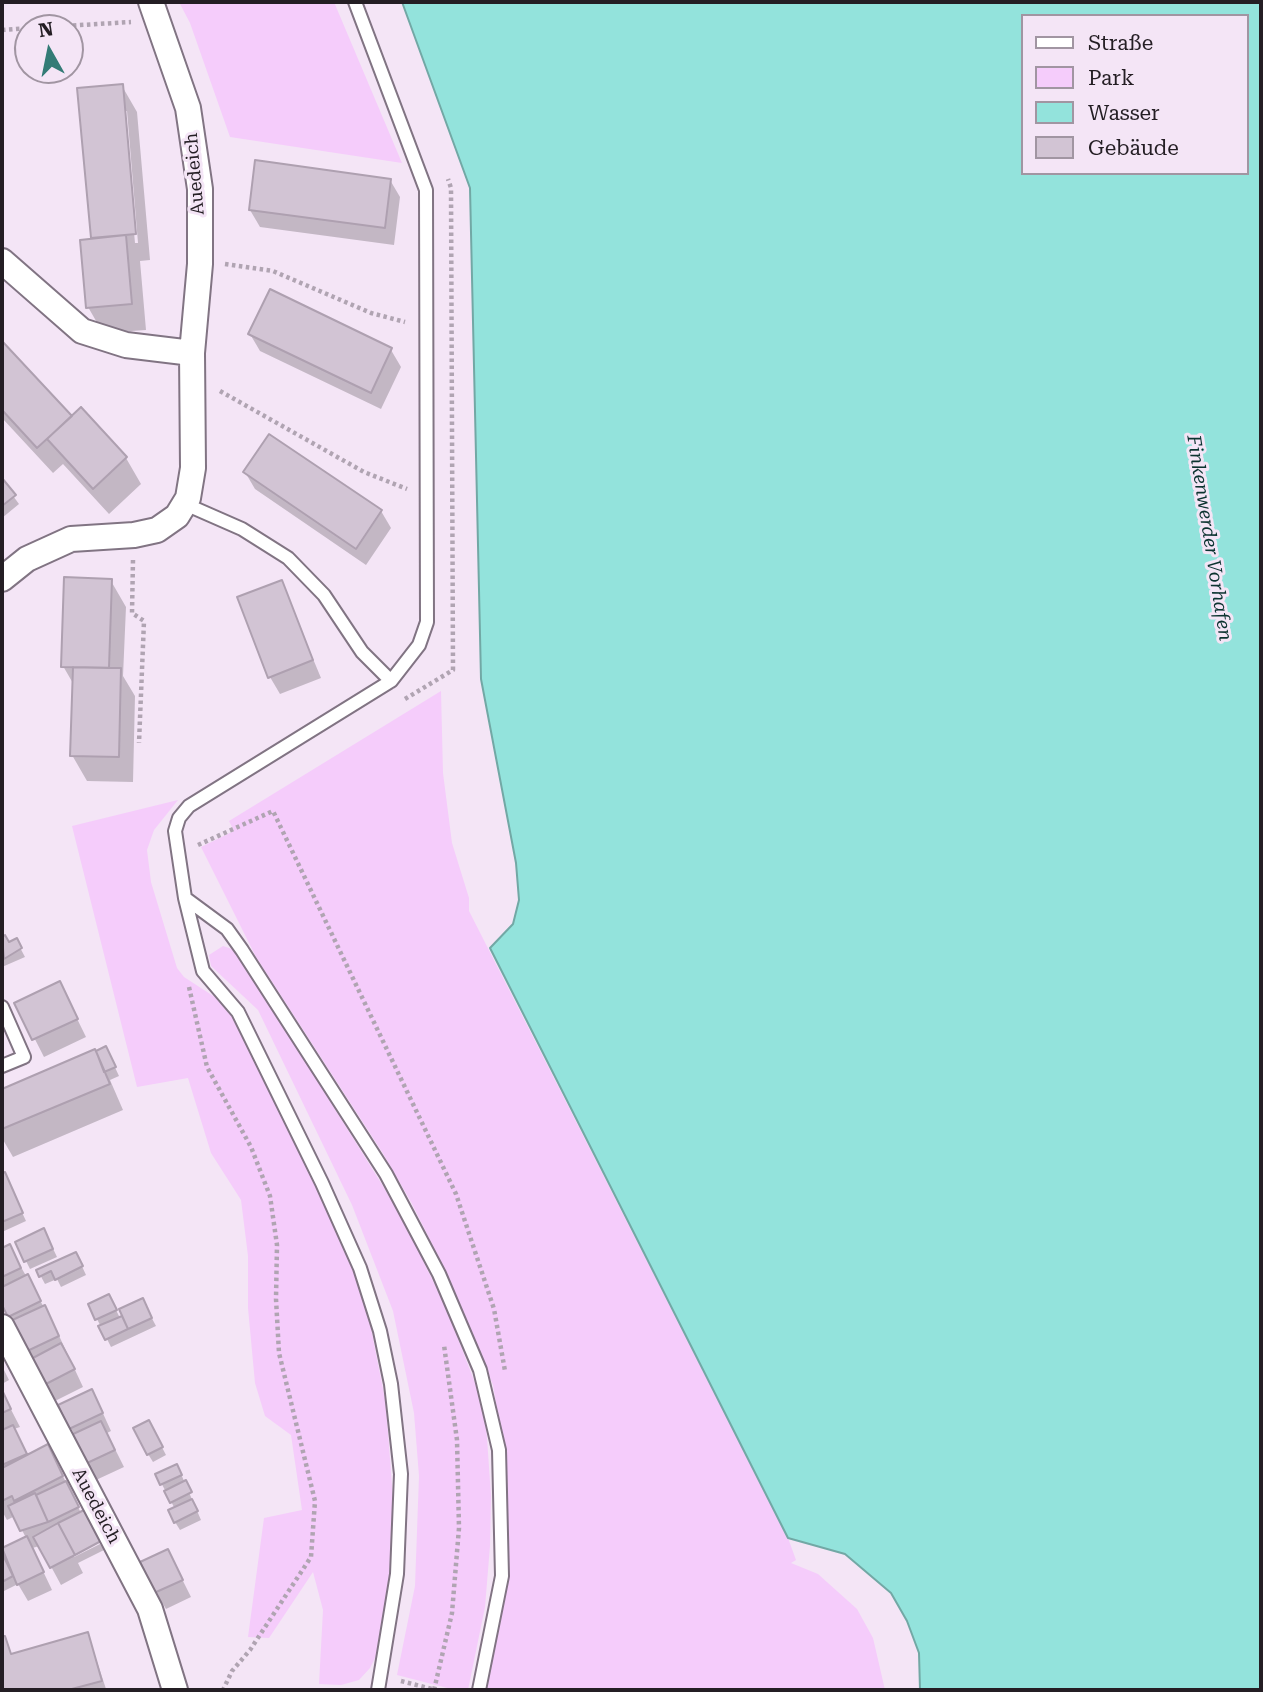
<!DOCTYPE html>
<html>
<head>
<meta charset="utf-8">
<style>
  body { margin:0 }
  #map { position:relative; width:1263px; height:1692px; overflow:hidden; background:#f4e5f6; font-family:"Roboto Serif",serif }
  canvas { display:block }
  .frame { position:absolute; inset:0; border:4px solid #241e24; pointer-events:none }
  .legend { position:absolute; left:1021px; top:14px; width:228px; height:161px; box-sizing:border-box; background:#f4e5f6; border:2px solid #a195a2; margin:0; padding:9px 12px; list-style:none; font-size:21px; color:#241e24 }
  .legend li { display:flex; align-items:center; gap:14px; height:35px }
  .legend b { width:35px; border:2px solid #a195a2 }
  .north { position:absolute; left:14px; top:14px; width:70px; height:70px; box-sizing:border-box; background:#f4e5f6; border:2px solid #a195a2; border-radius:50%; rotate:351deg; font-size:19px; font-weight:700; line-height:28px; text-align:center; color:#241e24 }
  .north::after { content:''; display:block; margin:auto; width:24px; height:32px; background:#337b76; clip-path:polygon(50% 0,100% 100%,50% 72%,0 100%) }
</style>
</head>
<body>
<div id="map">
<canvas width="1263" height="1692"></canvas>
<div class="frame"></div>
<ul class="legend">
<li><b style="height:9px;background:#fff"></b>Straße</li>
<li><b style="height:19px;background:#f5ccfb"></b>Park</li>
<li><b style="height:19px;background:#93e3dc"></b>Wasser</li>
<li><b style="height:19px;background:#d2c4d4"></b>Gebäude</li>
</ul>
<div class="north">N</div>
</div>
<script>
const ctx = document.querySelector('canvas').getContext('2d');
ctx.lineJoin = 'round';
function fill(path, color) { ctx.fillStyle = color; ctx.fill(path, 'evenodd'); }
const toPath = rows => new Path2D(rows.map(r => 'M' + r).join(''));
function trace(path, color, width, dash) { ctx.strokeStyle = color; ctx.lineWidth = width; ctx.lineCap = dash ? 'butt' : 'round'; ctx.setLineDash(dash || []); ctx.stroke(path); }
function write(font, color, halo, rows, align = 'center') {
  ctx.font = font + ' "Roboto Serif",serif'; ctx.lineWidth = 6; ctx.setLineDash([]); ctx.textBaseline = 'middle'; ctx.strokeStyle = halo; ctx.fillStyle = color; for (const [text, x, y, turn = 0] of rows) {
    ctx.save(); ctx.translate(x, y); ctx.rotate((+turn || 0) * Math.PI / 180); ctx.textAlign = isNaN(turn) ? turn : align; if (halo) ctx.strokeText(text, 0, 0); ctx.fillText(text, 0, 0); ctx.restore();
  }
}
fill(toPath([
  [179,2,334,2,402,163,230,137,190,23],
  [441,691,443,773,452,843,469,898,469,911,788,1538,796,1560,791,1563,818,1574,857,1609,873,1638,885,1690,483,1690,496,1628,504,1453,493,1385,440,1260,411,1202,382,1152,256,957,201,847,234,831,229,821],
  [178,800,154,830,147,850,151,882,177,968,184,977,221,1001,234,1019,277,1105,336,1229,366,1303,386,1404,394,1514,390,1586,378,1652,370,1668,359,1680,341,1685,319,1684,323,1610,313,1572,269,1638,248,1637,264,1518,302,1510,291,1435,265,1416,255,1383,248,1308,248,1256,241,1200,211,1153,188,1078,137,1087,72,826],
  [223,946,232,949,277,1016,401,1215,447,1310,485,1409,491,1496,490,1546,485,1607,468,1690,455,1690,397,1675,415,1586,419,1476,414,1413,393,1311,352,1205,258,1010,211,966,209,955]
]), '#f5ccfb');
const water = toPath([
  [402,2,1261,2,1261,1690,920,1690,919,1653,907,1621,891,1593,845,1554,788,1538,490,948,513,924,519,900,516,863,481,679,470,188,402,2],
  [1023,16,1247,16,1247,173,1023,173,1023,16]
]);
fill(water, '#93e3dc');
trace(water, '#72a8a5', 2);
fill(toPath([
  [122,86,137,112,150,260,140,261,146,330,103,333,88,307,93,240,79,90],
  [123,111,127,111,138,243,135,243],
  [390,180,400,197,394,245,260,227,250,210],
  [250,334,391,350,401,367,381,409,260,351],
  [2,343,72,418,81,410,126,458,141,484,109,514,63,464,53,473,2,418],
  [245,472,381,511,391,528,366,565,255,489],
  [2,481,19,504,2,518],
  [111,581,126,607,123,676,135,696,133,782,87,781,72,755,74,685,63,666],
  [281,582,321,678,280,694,270,677],
  [4,938,8,945,16,940,25,957,2,967,2,939],
  [60,984,86,1037,44,1057,17,1004],
  [106,1048,119,1076,110,1080,123,1110,13,1157,2,1138,2,1091],
  [4,1174,26,1221,2,1232,2,1175],
  [48,1238,57,1257,30,1269,26,1261],
  [9,1246,54,1325,83,1387,55,1401,2,1301,2,1250],
  [80,1262,86,1275,61,1287,57,1279,45,1284,38,1271],
  [113,1304,120,1318,147,1309,156,1326,111,1347,97,1319],
  [2,1366,9,1380,2,1384],
  [2,1392,20,1427,14,1429,28,1456,57,1464,81,1513,74,1557,100,1544,104,1550,78,1563,83,1573,61,1585,40,1546,32,1548,52,1590,28,1601,18,1584,2,1592,2,1556,6,1563,8,1562,2,1549,26,1538,15,1516,7,1520,2,1511],
  [101,1409,111,1431,107,1433,124,1467,96,1480,71,1428],
  [153,1430,166,1455,153,1462,148,1454],
  [181,1474,201,1520,180,1530,175,1522,175,1509,157,1475],
  [168,1551,191,1597,166,1609,156,1592],
  [88,1634,106,1689,2,1690,2,1638,4,1638,12,1656]
]), '#0003');
const building = toPath([
  [123,84,136,234,91,238,77,88,123,84],
  [255,160,391,179,385,228,249,210,255,160],
  [126,235,132,304,86,308,80,240,126,235],
  [270,289,392,348,371,393,248,334,270,289],
  [2,341,72,416,37,448,2,410,2,341],
  [81,407,127,457,93,489,47,439,81,407],
  [269,434,382,510,356,549,243,472,269,434],
  [2,478,16,495,2,506,2,478],
  [64,577,112,579,109,668,61,667,64,577],
  [282,580,313,660,268,678,237,597,282,580],
  [73,667,121,668,119,757,70,756,73,667],
  [5,935,9,942,17,938,22,948,4,959,2,937,5,935],
  [60,981,78,1019,32,1040,14,1003,60,981],
  [106,1046,116,1067,104,1072,96,1051,106,1046],
  [95,1049,110,1084,2,1129,2,1089,95,1049],
  [5,1172,23,1213,2,1222,2,1173,5,1172],
  [44,1228,53,1249,24,1262,15,1242,44,1228],
  [10,1244,21,1268,2,1277,2,1248,10,1244],
  [76,1252,83,1266,55,1280,51,1271,39,1277,36,1270,76,1252],
  [28,1274,41,1301,8,1317,2,1305,2,1287,28,1274],
  [109,1294,117,1310,95,1320,88,1304,109,1294],
  [143,1298,152,1318,128,1329,119,1309,143,1298],
  [45,1305,59,1336,23,1353,8,1322,45,1305],
  [122,1316,128,1329,105,1340,98,1326,122,1316],
  [61,1343,75,1369,44,1385,31,1359,61,1343],
  [92,1389,103,1413,69,1429,58,1405,92,1389],
  [2,1390,11,1409,2,1413,2,1390],
  [149,1420,163,1447,147,1455,133,1428,149,1420],
  [101,1421,115,1450,85,1464,71,1435,101,1421],
  [13,1425,27,1454,2,1465,2,1430,13,1425],
  [48,1444,63,1476,14,1501,12,1496,2,1501,2,1468,48,1444],
  [177,1464,182,1475,160,1485,155,1474,177,1464],
  [186,1480,192,1492,170,1503,164,1491,186,1480],
  [66,1481,79,1507,48,1522,36,1495,66,1481],
  [35,1493,48,1522,20,1531,8,1506,35,1493],
  [192,1499,198,1511,174,1523,168,1510,192,1499],
  [84,1510,101,1541,75,1555,58,1523,84,1510],
  [58,1523,75,1555,50,1568,33,1537,58,1523],
  [27,1536,44,1572,17,1585,2,1548,27,1536],
  [168,1549,183,1580,154,1593,140,1562,168,1549],
  [2,1553,13,1576,2,1582,2,1553],
  [88,1632,102,1681,68,1690,2,1690,2,1636,5,1636,11,1654,88,1632]
]);
fill(building, '#d2c4d4');
trace(building, '#aea0b0', 2);
const lane = toPath([
  [355,2,426,190,427,622,419,645,391,681,189,806,179,818,175,831,185,898,203,971,238,1012,322,1183,360,1268,380,1331,391,1384,401,1474,397,1574,378,1690],
  [185,504,242,529,288,558,324,595,362,652,391,681],
  [185,898,227,929,242,950,386,1174,439,1274,480,1370,499,1450,502,1576,479,1690],
  [2,1007,24,1057,2,1066]
]);
const street = toPath([
  [2,261,82,331,126,345,192,353],
  [2,579,27,559,71,539,134,535,157,530,177,516,188,498,193,468,192,353,200,264,200,189,188,108,151,2],
  [2,1327,150,1609,175,1690]
]);
trace(lane, '#817483', 16);
trace(street, '#817483', 28);
trace(toPath([
  [31,28,131,22],
  [2,30,28,28],
  [225,264,273,271,371,313,405,322],
  [220,391,364,472,407,489],
  [133,560,132,613,144,621,139,743],
  [405,699,453,670,451,188,448,179],
  [198,845,273,811,456,1194,494,1309,505,1371],
  [189,987,207,1067,251,1147,270,1196,277,1245,276,1299,279,1353,315,1501,311,1557,250,1650,232,1671,223,1690],
  [401,1681,436,1690],
  [434,1690,452,1613,459,1528,457,1440,444,1345]
]), '#b0a4b2', 4.5, [3.5, 3.5]);
trace(lane, '#fff', 12);
trace(street, '#fff', 24);
write('18px', '#241e24', '#f4e5f6', [
  ["Auedeich",195,174,-95],
  ["Auedeich",96,1506,62]
]);
write('italic 19px', '#0b3330', '#f4e5f6', [
  ["Finkenwerder Vorhafen",1209,538,81]
]);
</script>
</body>
</html>
